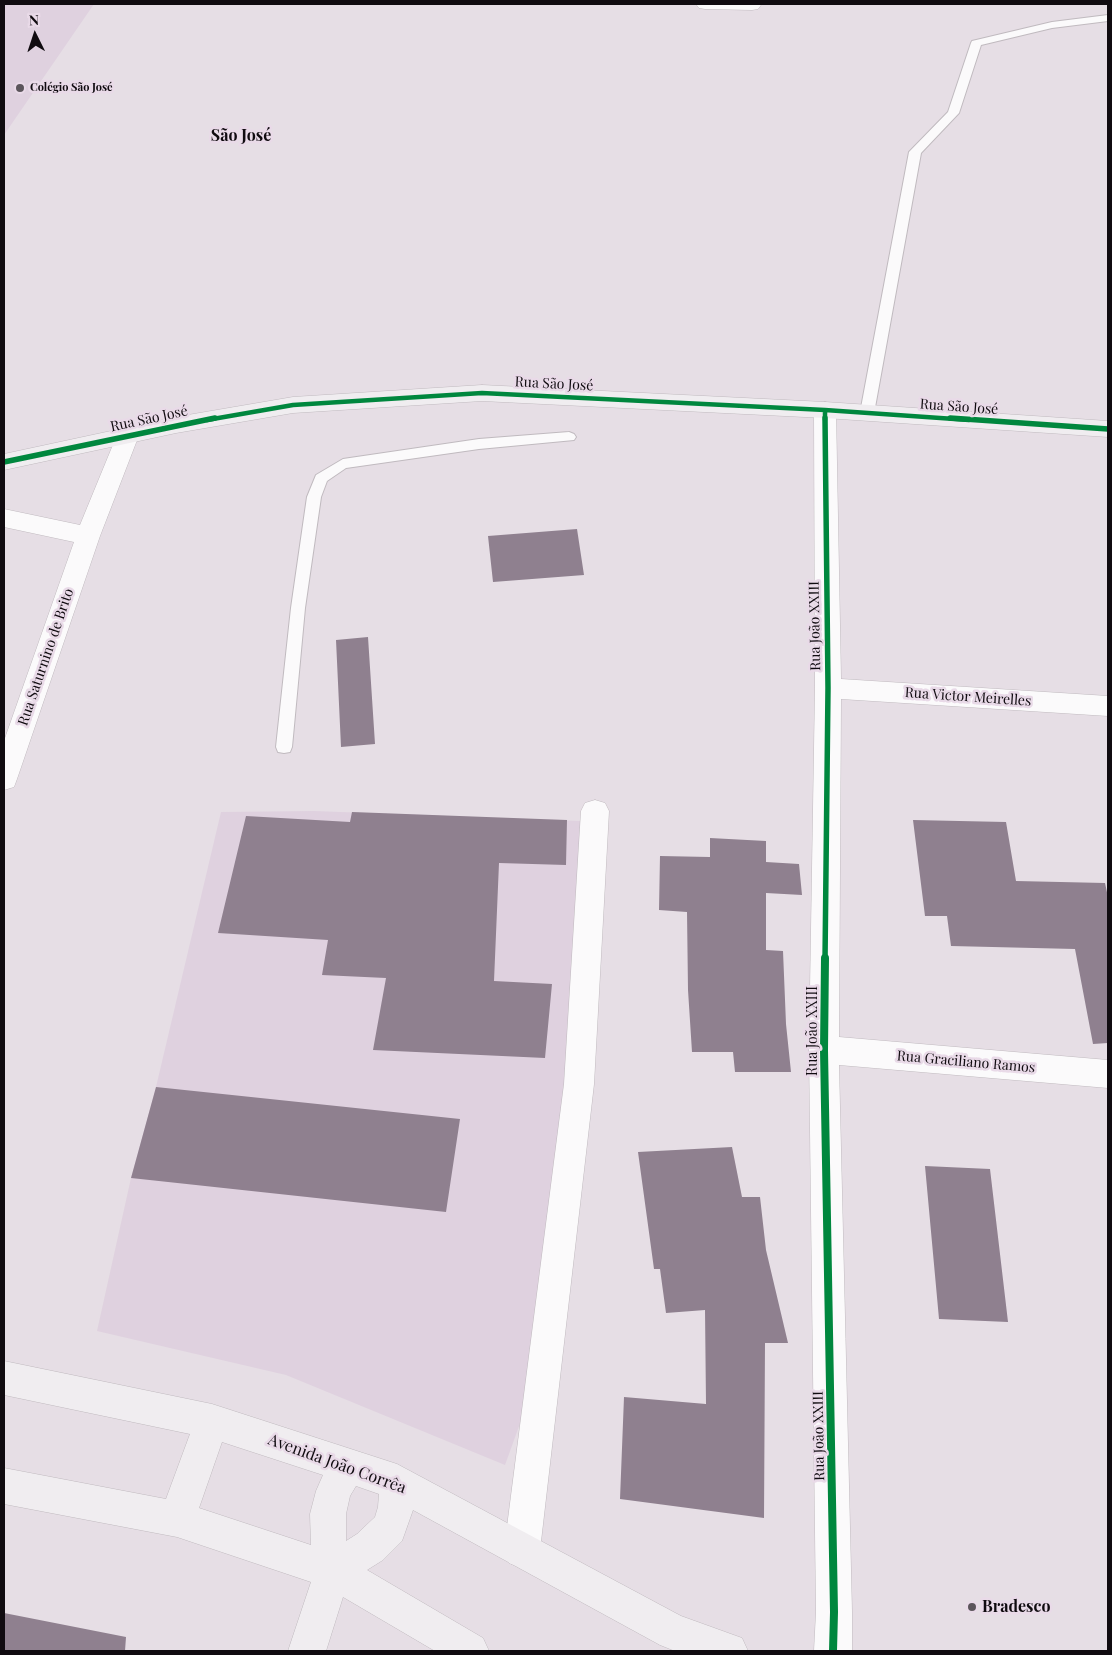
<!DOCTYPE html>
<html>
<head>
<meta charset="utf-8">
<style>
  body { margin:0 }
  #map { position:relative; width:1112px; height:1655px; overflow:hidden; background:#e6dee5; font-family:"Playfair Display",serif }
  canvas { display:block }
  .frame { position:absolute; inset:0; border:5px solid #100b10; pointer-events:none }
  .north { position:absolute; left:10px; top:10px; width:50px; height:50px; -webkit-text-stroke:4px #e9dae8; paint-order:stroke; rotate:356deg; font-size:14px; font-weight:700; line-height:20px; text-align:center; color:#100b10 }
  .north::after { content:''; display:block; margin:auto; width:18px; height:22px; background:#100b10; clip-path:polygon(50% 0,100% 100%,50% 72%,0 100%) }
</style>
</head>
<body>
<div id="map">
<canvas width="1112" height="1655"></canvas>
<div class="frame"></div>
<div class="north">N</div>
</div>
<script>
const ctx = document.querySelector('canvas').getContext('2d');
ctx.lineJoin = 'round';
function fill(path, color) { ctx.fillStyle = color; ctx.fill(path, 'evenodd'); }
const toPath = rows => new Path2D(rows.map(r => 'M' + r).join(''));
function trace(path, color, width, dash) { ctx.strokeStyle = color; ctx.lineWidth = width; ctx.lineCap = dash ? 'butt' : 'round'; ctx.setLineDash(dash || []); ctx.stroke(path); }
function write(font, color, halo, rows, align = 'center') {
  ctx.font = font + ' "Playfair Display",serif'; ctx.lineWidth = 5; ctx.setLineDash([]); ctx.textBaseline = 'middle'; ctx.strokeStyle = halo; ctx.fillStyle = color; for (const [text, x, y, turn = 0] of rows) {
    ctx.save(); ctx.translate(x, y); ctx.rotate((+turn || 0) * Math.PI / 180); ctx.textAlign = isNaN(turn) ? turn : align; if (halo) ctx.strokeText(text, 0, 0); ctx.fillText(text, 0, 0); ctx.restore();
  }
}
fill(toPath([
  [4,4,94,4,4,135],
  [314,811,607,822,531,1393,505,1465,286,1375,97,1331,131,1178,156,1087,221,812]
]), '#dfd1df');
fill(toPath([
  [577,529,584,575,493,582,488,536],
  [368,637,375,744,341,747,336,640],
  [352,812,567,820,566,865,499,863,494,981,552,984,545,1058,373,1050,386,978,322,975,328,940,218,933,246,816,350,822],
  [913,820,1006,822,1016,881,1105,883,1108,897,1108,1043,1093,1044,1075,949,951,946,947,916,925,916],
  [710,838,766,841,766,862,799,864,802,895,766,893,766,950,783,951,786,1024,791,1072,735,1072,733,1052,692,1052,688,990,687,912,659,910,660,856,710,857],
  [156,1087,460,1119,446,1212,131,1178],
  [732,1147,742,1197,760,1197,766,1250,788,1343,765,1343,764,1518,620,1499,624,1397,706,1404,705,1310,666,1313,660,1269,654,1269,638,1152],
  [925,1166,990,1169,1008,1322,939,1319],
  [4,1613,126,1637,125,1651,4,1651]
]), '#8f808f');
const lane = toPath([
  [1108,15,1108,21,1052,28,981,45,959,113,921,153,874,413,872,416,862,416,860,413,909,152,948,112,971,43,972,41,1052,22,1108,15],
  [569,432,574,434,576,437,574,440,479,449,346,468,327,481,321,497,305,608,292,747,290,752,284,753,278,752,276,747,291,608,307,497,316,475,343,459,479,439,569,432]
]);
const street = toPath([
  [696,4,760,4,761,5,758,9,752,10,705,9,699,8,696,4],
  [825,402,833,404,836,410,841,679,1108,696,1108,716,841,699,839,1037,1108,1060,1108,1088,839,1065,852,1612,852,1651,814,1651,816,1612,809,1050,815,688,814,410,817,404,825,402],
  [128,427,136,429,139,435,100,536,17,779,14,787,4,790,4,741,74,542,4,527,4,509,80,525,117,435,120,429,128,427],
  [595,800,605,803,609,811,594,1084,540,1550,535,1563,522,1568,509,1563,504,1550,564,1084,581,811,585,803,595,800]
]);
const secondary = toPath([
  [482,385,825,402,1108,421,1108,437,825,418,482,401,293,413,176,433,4,470,4,454,176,417,293,397,482,385],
  [4,1361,212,1404,397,1464,681,1616,742,1638,748,1651,675,1651,660,1645,413,1510,402,1541,383,1560,367,1570,483,1638,489,1651,435,1651,343,1597,326,1651,288,1651,311,1582,177,1537,4,1504,4,1468,166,1499,190,1434,4,1395,4,1361],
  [222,1442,323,1475,316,1491,310,1514,311,1545,199,1508,222,1442],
  [356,1486,379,1494,378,1507,375,1517,357,1534,346,1541,346,1514,350,1496,356,1486]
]);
trace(lane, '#c0babf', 2);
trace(street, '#c0babf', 1);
trace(secondary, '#c0babf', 1);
fill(lane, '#fbfafb');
fill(street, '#fbfafb');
fill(secondary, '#f0edf0');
trace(toPath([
  [825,410,825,420],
  [207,420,293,405,482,393,825,410,969,420]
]), '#00873e', 4.5);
trace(toPath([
  [950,418,1108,429],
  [4,462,215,418],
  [825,960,828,688,825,418]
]), '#00873e', 5.5);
trace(toPath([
  [825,958,824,1050,834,1612,833,1651]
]), '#00873e', 8);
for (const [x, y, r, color] of [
  [20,88,5,"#5b555b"],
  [972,1607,5,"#5b555b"]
]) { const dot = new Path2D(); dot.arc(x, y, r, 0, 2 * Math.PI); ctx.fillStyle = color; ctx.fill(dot); trace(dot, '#e9dae8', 2); }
write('bold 11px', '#100b10', '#e9dae8', [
  ["Colégio São José",30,88]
], 'left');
write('14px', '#100b10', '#e9dae8', [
  ["Rua São José",554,384,3],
  ["Rua São José",959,407,4],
  ["Rua São José",149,419,-12],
  ["Rua João XXIII",815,626,-91],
  ["Rua Saturnino de Brito",46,657,-71],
  ["Rua Victor Meirelles",968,697,4],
  ["Rua João XXIII",813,1031,-90],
  ["Rua Graciliano Ramos",966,1062,5],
  ["Rua João XXIII",819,1436,-91]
]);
write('bold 16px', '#100b10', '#e9dae8', [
  ["São José",241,136]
]);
write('16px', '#100b10', '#e9dae8', [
  ["Avenida João Corrêa",337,1464,20]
]);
write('bold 16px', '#100b10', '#e9dae8', [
  ["Bradesco",982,1607]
], 'left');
</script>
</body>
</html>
